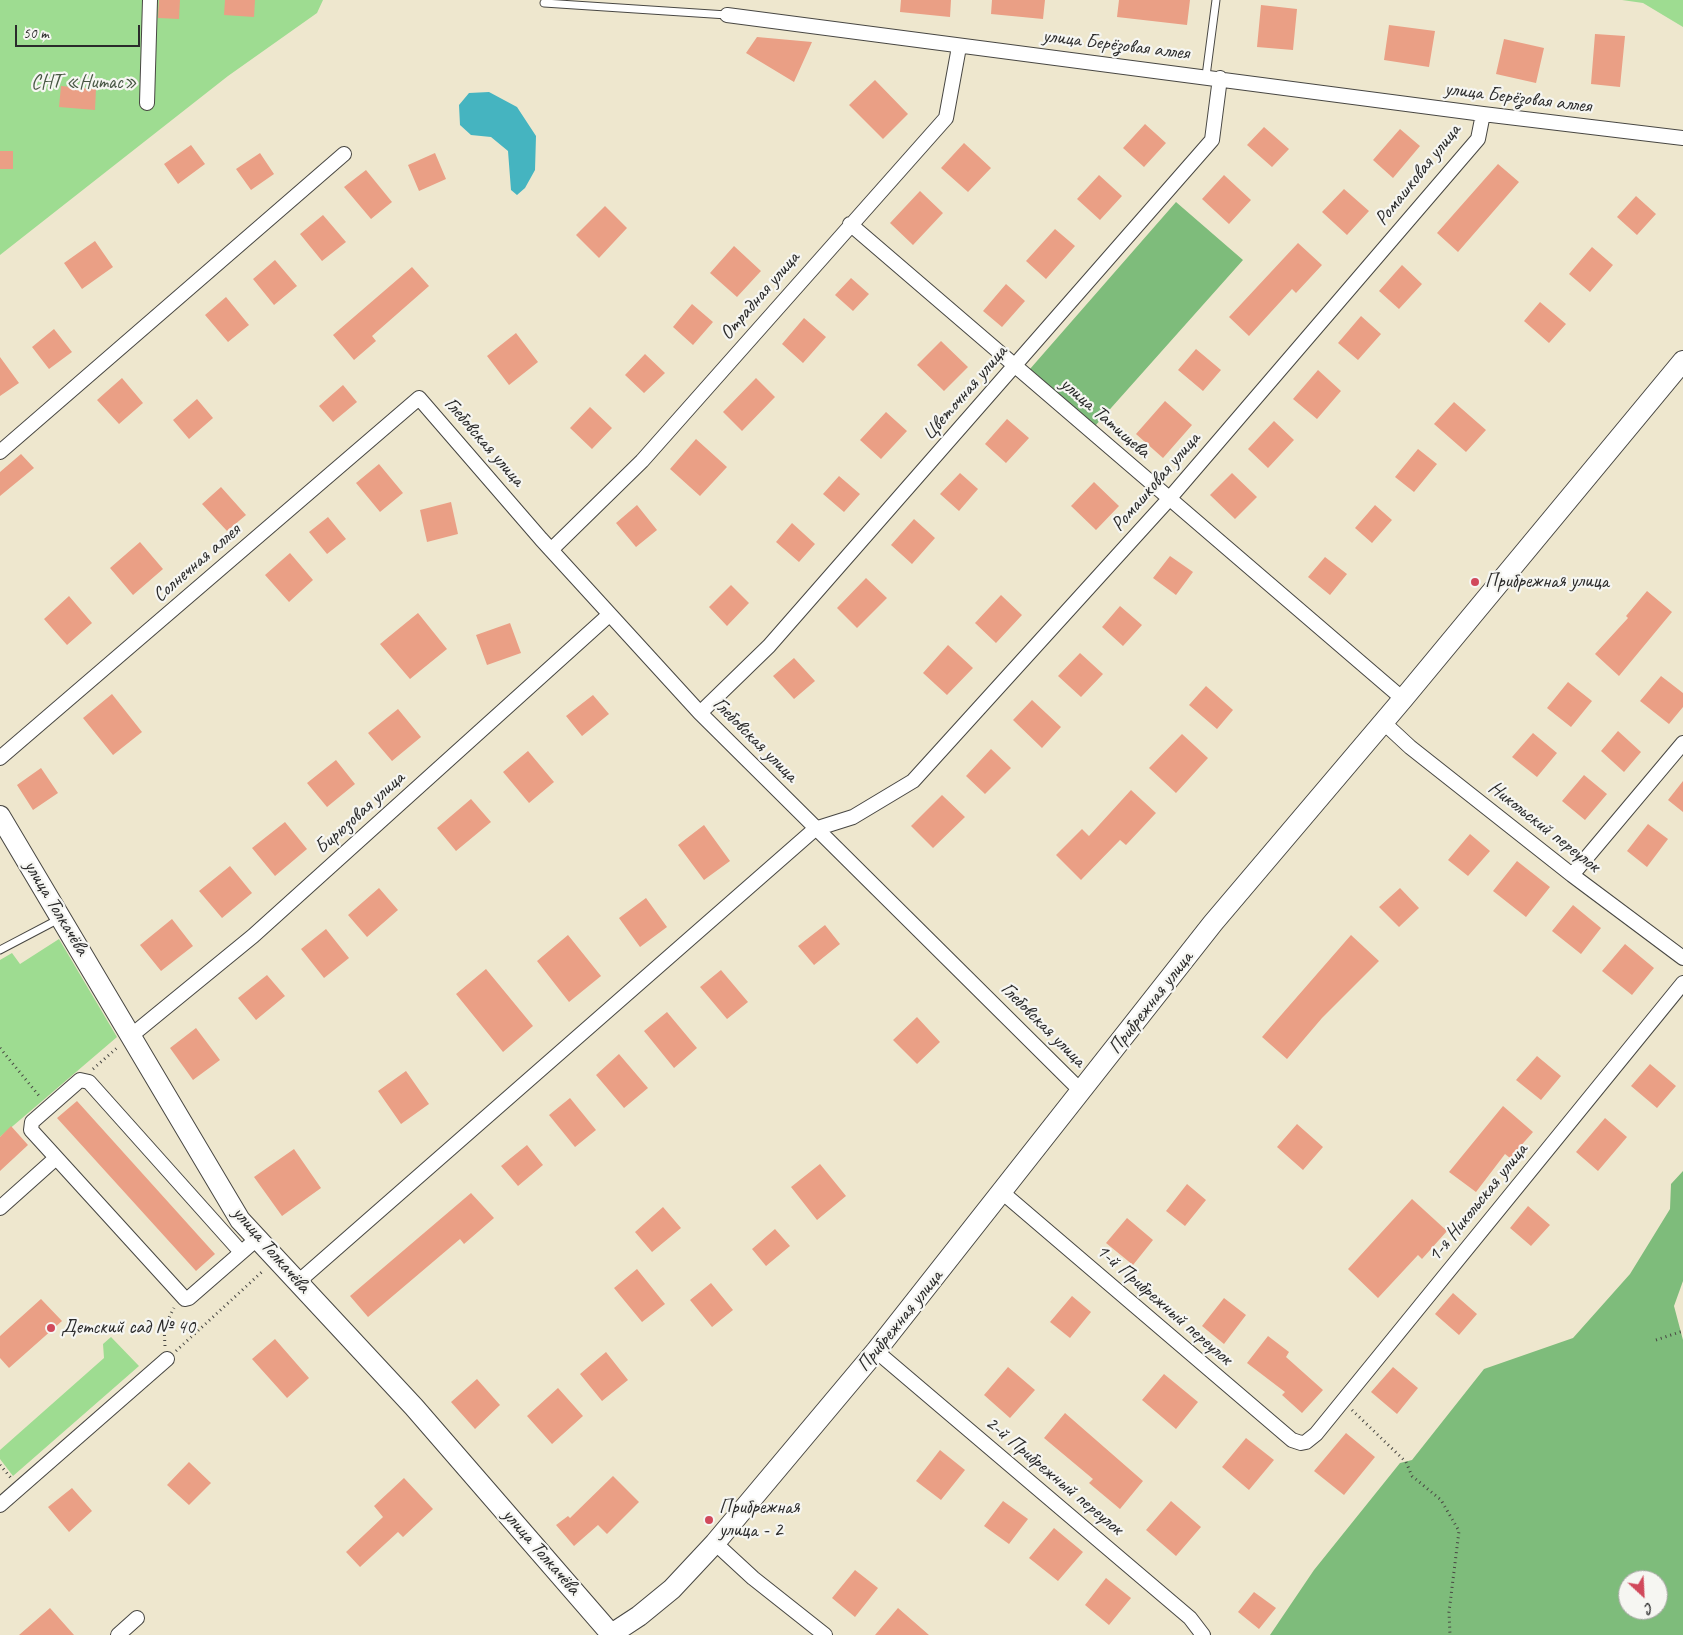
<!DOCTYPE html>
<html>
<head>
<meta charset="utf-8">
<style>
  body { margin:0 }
  #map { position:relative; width:1683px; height:1635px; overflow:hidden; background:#eee7ce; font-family:Caveat,sans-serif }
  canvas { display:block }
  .north { position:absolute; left:1618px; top:1570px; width:50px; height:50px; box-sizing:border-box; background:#f6f6f2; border:1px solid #a5a5a2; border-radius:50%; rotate:155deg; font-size:14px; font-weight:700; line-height:20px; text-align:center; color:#2b2b2b }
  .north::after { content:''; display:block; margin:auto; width:18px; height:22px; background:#d1495b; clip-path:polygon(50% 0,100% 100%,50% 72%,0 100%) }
  .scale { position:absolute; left:15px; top:25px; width:125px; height:22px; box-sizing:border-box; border:2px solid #2b2b2b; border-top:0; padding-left:6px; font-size:15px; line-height:18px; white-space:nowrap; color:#2b2b2b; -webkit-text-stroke:4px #f6f6f2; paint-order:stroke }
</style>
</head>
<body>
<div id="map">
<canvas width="1683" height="1635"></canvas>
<div class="north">С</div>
<div class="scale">50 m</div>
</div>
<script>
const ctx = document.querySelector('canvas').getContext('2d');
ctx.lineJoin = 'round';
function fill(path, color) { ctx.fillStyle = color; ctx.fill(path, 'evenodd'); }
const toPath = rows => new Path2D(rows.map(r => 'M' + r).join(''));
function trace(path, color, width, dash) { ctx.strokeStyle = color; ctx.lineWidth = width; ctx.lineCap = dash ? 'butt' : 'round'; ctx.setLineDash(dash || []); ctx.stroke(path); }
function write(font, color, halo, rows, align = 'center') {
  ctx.font = font + ' Caveat,sans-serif'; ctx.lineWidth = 4.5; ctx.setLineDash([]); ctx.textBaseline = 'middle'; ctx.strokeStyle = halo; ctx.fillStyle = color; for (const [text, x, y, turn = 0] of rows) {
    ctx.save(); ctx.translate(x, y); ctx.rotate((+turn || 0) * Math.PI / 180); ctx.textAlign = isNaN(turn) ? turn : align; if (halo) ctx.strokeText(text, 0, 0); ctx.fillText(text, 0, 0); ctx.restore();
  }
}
fill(toPath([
  [0,0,323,0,317,13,228,76,0,255],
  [1622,0,1683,0,1683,27,1643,3],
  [59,939,117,1037,0,1137,0,960,12,953,20,964],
  [111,1337,139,1366,13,1476,0,1459,0,1450,104,1358,103,1344]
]), '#9edc91');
fill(toPath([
  [1176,202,1243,260,1095,426,1030,369],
  [1683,1171,1683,1281,1674,1306,1683,1340,1683,1635,1270,1635,1314,1570,1400,1463,1412,1460,1484,1369,1573,1338,1630,1274,1670,1209,1671,1184],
  [1628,1580,1658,1580,1658,1610,1628,1610]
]), '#7ebc7b');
fill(toPath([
  [489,92,517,107,536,136,535,170,525,188,517,195,511,190,508,151,491,137,471,135,460,125,459,105,469,93]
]), '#45b4c0');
fill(toPath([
  [159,0,180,0,179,19,158,18],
  [225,0,255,0,254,17,224,15],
  [901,0,951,0,950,17,900,12],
  [992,0,1045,0,1043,19,991,14],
  [1119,0,1190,0,1187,25,1117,17],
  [1261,5,1297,9,1293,50,1257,47],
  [1389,25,1435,31,1429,67,1384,60],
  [1595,34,1625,36,1620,87,1591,84],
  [757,37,812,42,794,82,746,53],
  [1504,39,1544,48,1536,83,1496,74],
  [875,80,908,114,883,139,849,105],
  [61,86,96,89,95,110,59,107],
  [1145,124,1166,143,1144,167,1123,148],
  [1264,127,1289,149,1272,167,1247,145],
  [1400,129,1420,146,1393,178,1373,160],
  [964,143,991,168,968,192,941,168],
  [191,145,205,164,178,184,164,164],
  [0,151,13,151,13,169,0,169],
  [260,153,274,174,251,190,236,169],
  [435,153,446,179,419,191,408,165],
  [1498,164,1519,182,1458,252,1437,233],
  [366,170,392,202,371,219,344,187],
  [1099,175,1122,196,1100,220,1077,199],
  [1224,175,1251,200,1229,224,1202,199],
  [1344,189,1369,211,1347,235,1322,212],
  [920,191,943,213,913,245,890,223],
  [1636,196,1656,214,1637,235,1617,217],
  [605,206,627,228,599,258,576,235],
  [323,215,346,242,322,261,300,234],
  [1055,229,1075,246,1046,279,1026,261],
  [95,241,113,267,82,289,64,263],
  [1298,243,1322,265,1296,293,1292,289,1249,336,1229,317],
  [734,246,761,271,737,297,710,273],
  [1592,247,1613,265,1590,292,1569,274],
  [275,260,297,286,274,305,253,279],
  [1402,265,1422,284,1399,309,1379,291],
  [412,267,429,286,372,336,376,341,354,360,333,335],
  [851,278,869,294,853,311,835,295],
  [1006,284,1025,301,1002,327,983,311],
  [226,297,249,325,228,342,205,315],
  [1540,302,1566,324,1549,343,1524,321],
  [692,304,713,322,693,345,673,327],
  [1361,316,1381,334,1358,360,1338,343],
  [804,318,826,337,803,363,782,344],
  [54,329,72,352,49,369,32,347],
  [516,333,538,362,509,385,487,356],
  [941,341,968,367,944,391,917,365],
  [1196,349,1221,370,1203,391,1178,370],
  [645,354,665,373,644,393,625,375],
  [0,357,19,383,0,396],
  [1318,370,1341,391,1317,419,1293,399],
  [122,378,143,403,119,424,97,400],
  [756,378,775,397,742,431,723,412],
  [343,385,357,402,333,422,319,406],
  [197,399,213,418,189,439,173,420],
  [1165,401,1192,425,1163,458,1136,434],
  [1454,402,1486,430,1466,452,1434,424],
  [590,407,612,428,592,449,570,428],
  [886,412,907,431,881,459,860,440],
  [1007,419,1029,438,1006,463,985,444],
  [1274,421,1294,440,1268,468,1248,449],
  [696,439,727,467,700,496,670,469],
  [1418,449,1437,464,1414,492,1395,477],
  [21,454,34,468,0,496,0,472],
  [379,464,403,493,380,512,356,483],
  [960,473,978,489,959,511,940,494],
  [1232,473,1257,497,1235,519,1210,495],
  [839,476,860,494,844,512,823,494],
  [1094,482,1119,506,1096,530,1071,506],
  [221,487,246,515,227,531,202,504],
  [451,502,458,534,427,542,420,510],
  [637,505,657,530,636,547,616,523],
  [1375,505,1392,520,1372,543,1355,528],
  [328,517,346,539,327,554,309,532],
  [914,519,935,538,912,564,891,545],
  [792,523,815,544,799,562,776,542],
  [140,542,163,569,133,595,110,568],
  [290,553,313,580,289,602,265,575],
  [1170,556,1193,572,1176,595,1153,578],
  [1325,557,1347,574,1330,595,1308,577],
  [866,578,887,598,857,628,837,608],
  [731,585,749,603,727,626,709,607],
  [1647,591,1672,612,1619,676,1595,654,1628,618,1626,616],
  [1001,595,1022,615,996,643,975,623],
  [69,596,92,623,67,645,44,619],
  [1120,606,1142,625,1123,646,1102,627],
  [418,613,447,649,410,679,380,644],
  [510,623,521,653,487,665,476,635],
  [948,645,973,668,947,695,923,673],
  [1080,653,1103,674,1081,697,1058,676],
  [794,658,815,681,794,699,773,676],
  [1661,676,1683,693,1683,707,1669,724,1640,701],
  [1568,682,1592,701,1571,727,1547,708],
  [1206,686,1233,710,1217,729,1189,705],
  [112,694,142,732,113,755,83,718],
  [593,695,609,714,582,736,566,716],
  [1032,700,1061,727,1042,748,1013,720],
  [398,709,421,737,392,761,368,733],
  [1618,731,1641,752,1624,772,1601,751],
  [1533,733,1557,753,1537,777,1512,757],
  [1182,734,1208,758,1176,793,1149,768],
  [991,749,1011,768,985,794,966,776],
  [528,751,554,782,529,803,503,772],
  [336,760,355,784,327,807,307,783],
  [41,768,58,793,33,810,17,785],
  [1584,775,1607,794,1585,820,1562,801],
  [1683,781,1683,812,1668,800],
  [1131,790,1156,813,1126,845,1120,840,1081,880,1056,855,1082,829,1089,836],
  [942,795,965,817,933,848,911,826],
  [471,799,491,822,456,851,437,828],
  [285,822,307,849,275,876,252,848],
  [1648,824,1668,839,1647,867,1627,851],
  [704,825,730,861,704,880,678,845],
  [1470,834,1490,851,1468,876,1448,860],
  [1517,861,1550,887,1526,917,1493,891],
  [230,866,252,893,222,918,199,891],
  [379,888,398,910,367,937,348,915],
  [1400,888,1419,908,1399,927,1379,907],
  [646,898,667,927,640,947,619,918],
  [1573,905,1601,928,1581,954,1552,931],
  [172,919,193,946,161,971,140,945],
  [825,925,840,944,814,965,798,946],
  [326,929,349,958,324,978,301,949],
  [568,935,601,976,569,1002,537,961],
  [1351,935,1379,961,1322,1018,1287,1059,1262,1037],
  [1625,944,1654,968,1632,995,1602,971],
  [486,969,533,1026,503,1052,456,994],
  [721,970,748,1002,727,1019,700,987],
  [267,975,285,996,256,1020,238,998],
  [667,1012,697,1048,674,1068,644,1031],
  [917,1017,940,1042,917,1064,893,1040],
  [196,1028,220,1060,193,1080,170,1048],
  [619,1054,648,1088,624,1108,596,1075],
  [1537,1056,1561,1076,1541,1100,1516,1080],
  [1650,1064,1676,1086,1657,1108,1631,1086],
  [406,1071,429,1104,401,1124,378,1091],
  [570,1098,596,1130,575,1147,549,1115],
  [77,1101,215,1254,196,1271,57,1118],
  [1503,1106,1533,1132,1510,1158,1505,1154,1476,1192,1449,1172],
  [1605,1118,1627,1137,1598,1171,1576,1152],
  [1297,1124,1323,1147,1303,1170,1277,1147],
  [11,1126,28,1145,0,1171,0,1137],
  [527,1145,543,1165,518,1186,501,1166],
  [294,1149,321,1188,282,1216,254,1177],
  [820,1164,846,1196,817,1220,791,1187],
  [1187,1184,1206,1200,1185,1226,1166,1211],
  [471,1193,494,1218,464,1244,460,1239,368,1317,350,1296],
  [1412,1199,1447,1231,1422,1259,1418,1255,1378,1298,1348,1269],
  [1528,1206,1550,1225,1531,1246,1510,1228],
  [663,1207,681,1228,652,1252,635,1232],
  [1127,1218,1153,1240,1133,1265,1106,1243],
  [775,1229,790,1246,766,1266,752,1249],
  [637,1269,665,1304,642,1322,614,1288],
  [711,1283,733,1310,712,1327,690,1300],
  [1453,1293,1477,1314,1459,1335,1435,1314],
  [1072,1296,1091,1312,1070,1338,1050,1322],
  [1224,1298,1246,1315,1224,1344,1202,1326],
  [41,1299,62,1321,9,1368,0,1358,0,1336],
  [1268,1336,1289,1352,1286,1357,1323,1390,1302,1413,1282,1395,1285,1392,1247,1363],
  [275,1339,309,1378,287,1398,252,1359],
  [606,1352,628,1380,602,1401,580,1374],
  [1008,1367,1035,1390,1010,1418,984,1395],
  [1393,1367,1418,1388,1397,1414,1371,1392],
  [1164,1374,1198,1402,1176,1429,1142,1400],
  [477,1379,500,1405,475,1429,451,1402],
  [558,1388,583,1416,552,1444,527,1416],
  [1065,1413,1143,1481,1120,1509,1089,1483,1093,1479,1044,1438],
  [1346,1433,1375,1457,1344,1495,1314,1471],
  [1246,1438,1274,1460,1249,1490,1222,1467],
  [940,1450,965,1470,941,1500,916,1481],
  [189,1462,211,1483,189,1505,167,1485],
  [613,1476,639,1502,607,1534,598,1525,574,1546,556,1525,568,1516,570,1518],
  [404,1478,433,1509,403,1537,398,1532,360,1567,346,1552,383,1517,374,1506],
  [72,1488,92,1511,69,1532,48,1507],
  [1003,1501,1028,1519,1009,1544,984,1526],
  [1171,1501,1201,1527,1176,1556,1146,1530],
  [1054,1528,1083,1552,1058,1581,1029,1558],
  [855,1570,878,1588,855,1617,832,1598],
  [1106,1578,1131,1598,1109,1625,1085,1605],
  [1254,1592,1276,1608,1259,1629,1238,1612],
  [50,1608,74,1635,19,1635],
  [898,1608,929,1635,875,1635]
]), '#ea9f85');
const lane = toPath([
  [544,3,727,15],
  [1206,76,1216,0],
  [0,950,59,919]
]);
const street = toPath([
  [727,15,1483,114,1683,138],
  [147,103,150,0],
  [850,224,1403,699],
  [0,452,344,154],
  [551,550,642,461,946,118,959,47],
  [700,713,769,646,1212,140,1220,78],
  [1383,722,1410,747,1572,875,1683,958],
  [0,758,419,398,541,539,700,713,1082,1092],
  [1572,875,1683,743],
  [132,1035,253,936,609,615],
  [1003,1193,1292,1440,1301,1443,1306,1442,1316,1434,1683,983],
  [0,1208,56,1158],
  [241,1252,89,1082,80,1080,32,1122,31,1130,185,1299,189,1298,258,1238],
  [298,1282,815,829,853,817,913,781,1169,499,1478,139,1483,114],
  [876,1351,1190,1618,1203,1635],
  [0,1505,167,1359],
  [715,1543,753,1578,825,1635],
  [118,1635,137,1618]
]);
const secondary = toPath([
  [0,816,240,1220,414,1407,611,1634],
  [610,1635,639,1616,672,1589,715,1543,876,1351,1213,923,1403,699,1683,361]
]);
trace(lane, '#484743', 9);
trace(street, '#484743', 16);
trace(secondary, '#484743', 22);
trace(toPath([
  [0,1048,40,1097],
  [93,1069,118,1047],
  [1656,1340,1683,1331],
  [165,1346,164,1327,174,1308],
  [176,1351,264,1270],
  [1352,1410,1406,1462,1412,1476,1441,1500,1459,1531,1449,1612,1450,1635],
  [0,1465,11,1478]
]), '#484743', 3, [1, 4]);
trace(lane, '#fff', 7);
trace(street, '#fff', 14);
trace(secondary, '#fff', 20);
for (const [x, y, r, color] of [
  [1475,582,5,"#d1495b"],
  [51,1328,5,"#d1495b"],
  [709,1520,5,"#d1495b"]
]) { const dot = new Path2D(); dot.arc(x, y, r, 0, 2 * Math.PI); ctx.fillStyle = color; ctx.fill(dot); trace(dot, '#f6f6f2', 2); }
write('20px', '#2b2b2b', '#f6f6f2', [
  ["улица Берёзовая аллея",1116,45,7],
  ["улица Берёзовая аллея",1518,98,7],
  ["Ромашковая улица",1418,175,-51],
  ["Отрадная улица",760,296,-49],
  ["Цветочная улица",965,393,-49],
  ["улица Татищева",1105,418,41],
  ["Глебовская улица",484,442,49],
  ["Ромашковая улица",1156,482,-49],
  ["Солнечная аллея",197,563,-41],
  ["Глебовская улица",755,740,45],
  ["Бирюзовая улица",360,813,-42],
  ["Никольский переулок",1544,827,38],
  ["улица Толкачёва",56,908,59],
  ["Прибрежная улица",1151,1003,-52],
  ["Глебовская улица",1043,1025,45],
  ["1-я Никольская улица",1478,1203,-51],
  ["улица Толкачёва",271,1250,49],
  ["1-й Прибрежный переулок",1164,1305,41],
  ["Прибрежная улица",900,1321,-51],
  ["2-й Прибрежный переулок",1054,1476,40],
  ["улица Толкачёва",541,1552,49]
]);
write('20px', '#485744', '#f6f6f2', [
  ["СНТ «Нитас»",84,83]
]);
write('20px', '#2b2b2b', '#f6f6f2', [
  ["Прибрежная улица",1485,582],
  ["Детский сад № 40",61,1328],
  ["Прибрежная",719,1508],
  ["улица - 2",719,1531]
], 'left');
</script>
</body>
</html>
